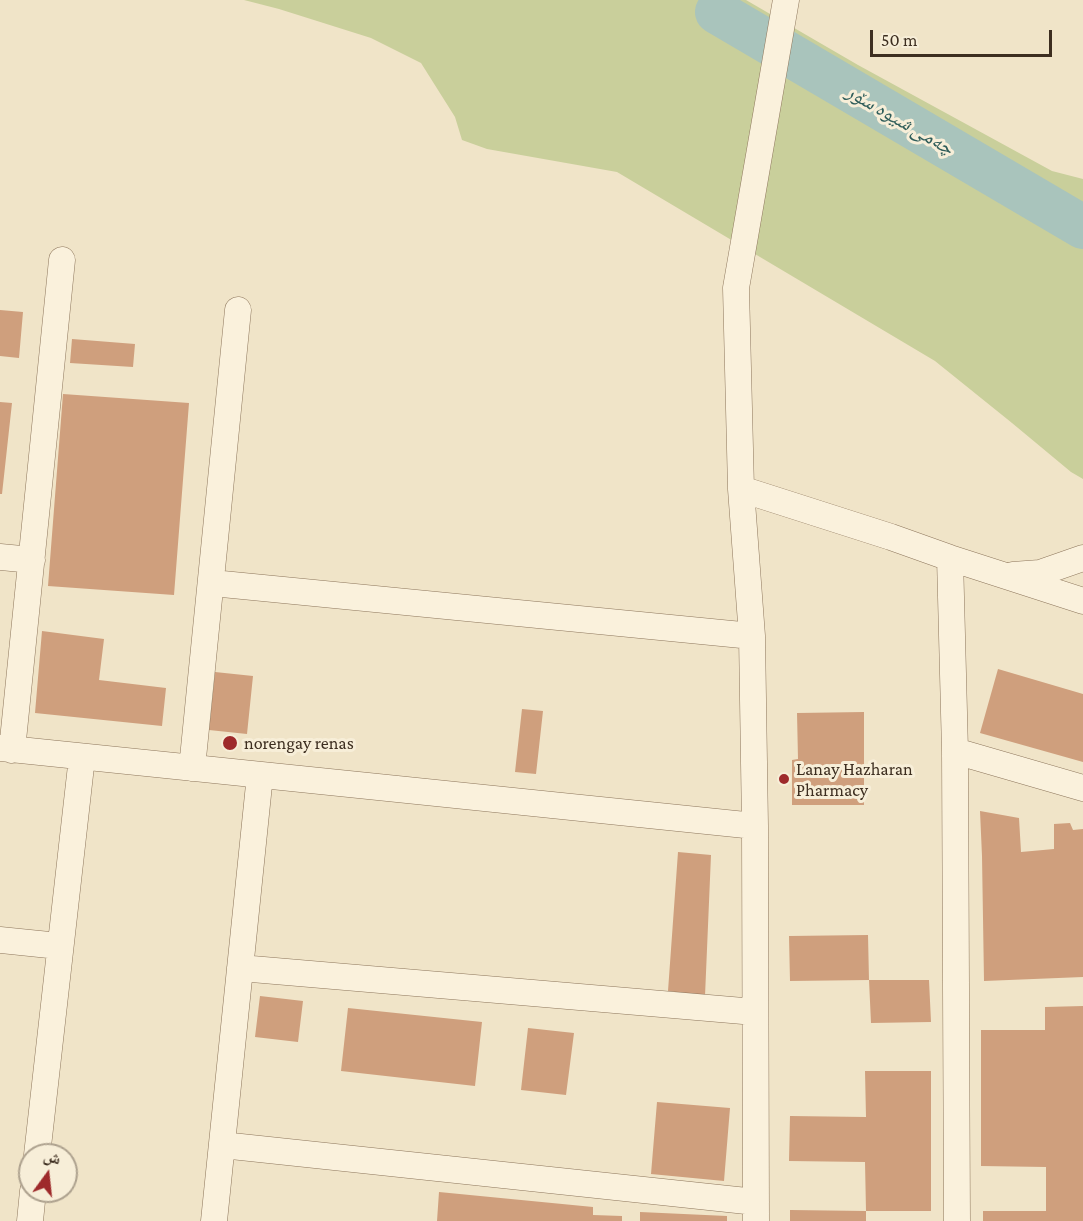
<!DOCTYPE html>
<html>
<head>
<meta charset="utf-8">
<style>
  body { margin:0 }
  #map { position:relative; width:1083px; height:1221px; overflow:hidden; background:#f0e4c8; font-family:"Crimson Pro","Noto Naskh Arabic",serif }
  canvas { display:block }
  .north { position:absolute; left:18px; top:1143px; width:60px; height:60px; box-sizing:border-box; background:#f7eed8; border:2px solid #ada18e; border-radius:50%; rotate:15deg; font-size:16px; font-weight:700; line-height:24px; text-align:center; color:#3d2e20 }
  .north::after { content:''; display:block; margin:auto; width:21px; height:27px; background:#9e2a2b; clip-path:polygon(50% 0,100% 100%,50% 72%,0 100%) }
  .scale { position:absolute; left:870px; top:30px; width:182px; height:27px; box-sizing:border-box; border:3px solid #3d2e20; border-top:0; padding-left:8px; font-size:18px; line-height:21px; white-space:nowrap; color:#3d2e20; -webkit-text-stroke:4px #f7eed8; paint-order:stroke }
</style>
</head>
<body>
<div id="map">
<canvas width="1083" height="1221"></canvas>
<div class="north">ش</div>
<div class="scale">50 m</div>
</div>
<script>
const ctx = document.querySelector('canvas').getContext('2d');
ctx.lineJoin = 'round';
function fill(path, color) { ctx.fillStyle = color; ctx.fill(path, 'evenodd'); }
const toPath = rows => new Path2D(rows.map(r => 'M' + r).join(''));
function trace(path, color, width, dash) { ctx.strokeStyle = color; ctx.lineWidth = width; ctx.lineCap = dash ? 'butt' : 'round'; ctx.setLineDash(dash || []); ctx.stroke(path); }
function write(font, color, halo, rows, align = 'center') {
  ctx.font = font + ' "Crimson Pro","Noto Naskh Arabic",serif'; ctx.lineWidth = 6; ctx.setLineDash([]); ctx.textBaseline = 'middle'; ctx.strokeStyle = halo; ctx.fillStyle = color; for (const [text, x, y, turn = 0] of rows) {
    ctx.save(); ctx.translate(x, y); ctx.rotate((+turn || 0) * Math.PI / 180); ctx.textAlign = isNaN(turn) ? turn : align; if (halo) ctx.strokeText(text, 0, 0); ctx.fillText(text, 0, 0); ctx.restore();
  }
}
fill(toPath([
  [244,0,746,0,858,65,1052,171,1083,179,1083,479,1071,472,1012,423,935,361,617,172,487,149,462,140,455,117,421,63,371,38,279,9]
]), '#c9cf9b');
trace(toPath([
  [717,12,1083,227]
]), '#a9c4bc', 44);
fill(toPath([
  [0,310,23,312,19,358,0,356],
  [72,339,135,344,133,367,70,363],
  [63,394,189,403,174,595,48,586],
  [0,402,12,403,2,494,0,494],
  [42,631,104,639,99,680,166,688,162,726,35,713],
  [998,669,1083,694,1083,762,980,733],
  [215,672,253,676,247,734,209,730],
  [522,709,543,711,536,774,515,772],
  [864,712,864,805,792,805,792,760,798,759,797,713],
  [980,811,1019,818,1021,852,1054,849,1054,824,1070,823,1073,830,1083,829,1083,977,984,981,982,856],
  [678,852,711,855,705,996,668,991],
  [868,935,869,980,790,981,789,936],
  [869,980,929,980,931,1022,871,1023],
  [260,996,303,1001,298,1042,255,1037],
  [1083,1006,1083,1221,983,1221,983,1211,1046,1211,1046,1167,981,1166,981,1030,1045,1030,1045,1007],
  [348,1008,482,1022,475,1086,341,1071],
  [528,1028,574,1033,566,1095,521,1090],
  [865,1071,931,1071,931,1211,866,1211,865,1162,789,1161,790,1116,866,1117],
  [657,1102,730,1108,724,1181,651,1174],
  [439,1192,593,1207,593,1215,622,1216,622,1221,437,1221],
  [790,1210,866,1211,866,1221,790,1221],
  [640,1212,727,1216,727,1221,640,1221]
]), '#cf9f7d');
const street = toPath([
  [741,489,891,537,950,558,1083,601],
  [0,557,32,560],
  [950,558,955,751,957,1221],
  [1013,575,1040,573,1083,558],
  [212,583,752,636],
  [0,748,755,826],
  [12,750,62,260],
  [955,751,1083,788],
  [192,768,238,310],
  [0,940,59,946],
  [240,968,755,1012],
  [222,1145,756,1202],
  [37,1155,82,757],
  [30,1221,33,1191],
  [214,1221,260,775],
  [756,1221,755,826,752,636,741,489,736,288,786,0]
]);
trace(street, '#8d765c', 27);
trace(street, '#faf1dc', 26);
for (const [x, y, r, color] of [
  [230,743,8,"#9e2a2b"],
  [784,779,6,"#9e2a2b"]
]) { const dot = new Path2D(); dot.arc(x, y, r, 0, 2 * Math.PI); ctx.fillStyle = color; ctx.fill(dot); trace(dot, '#f7eed8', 2); }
write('18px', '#3d2e20', '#f7eed8', [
  ["norengay renas",244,743],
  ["Lanay Hazharan",796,769],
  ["Pharmacy",796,790]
], 'left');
write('italic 20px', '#2f5d5a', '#f7eed8', [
  ["چەمی شیوە سۆر",900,120,30]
]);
</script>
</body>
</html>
